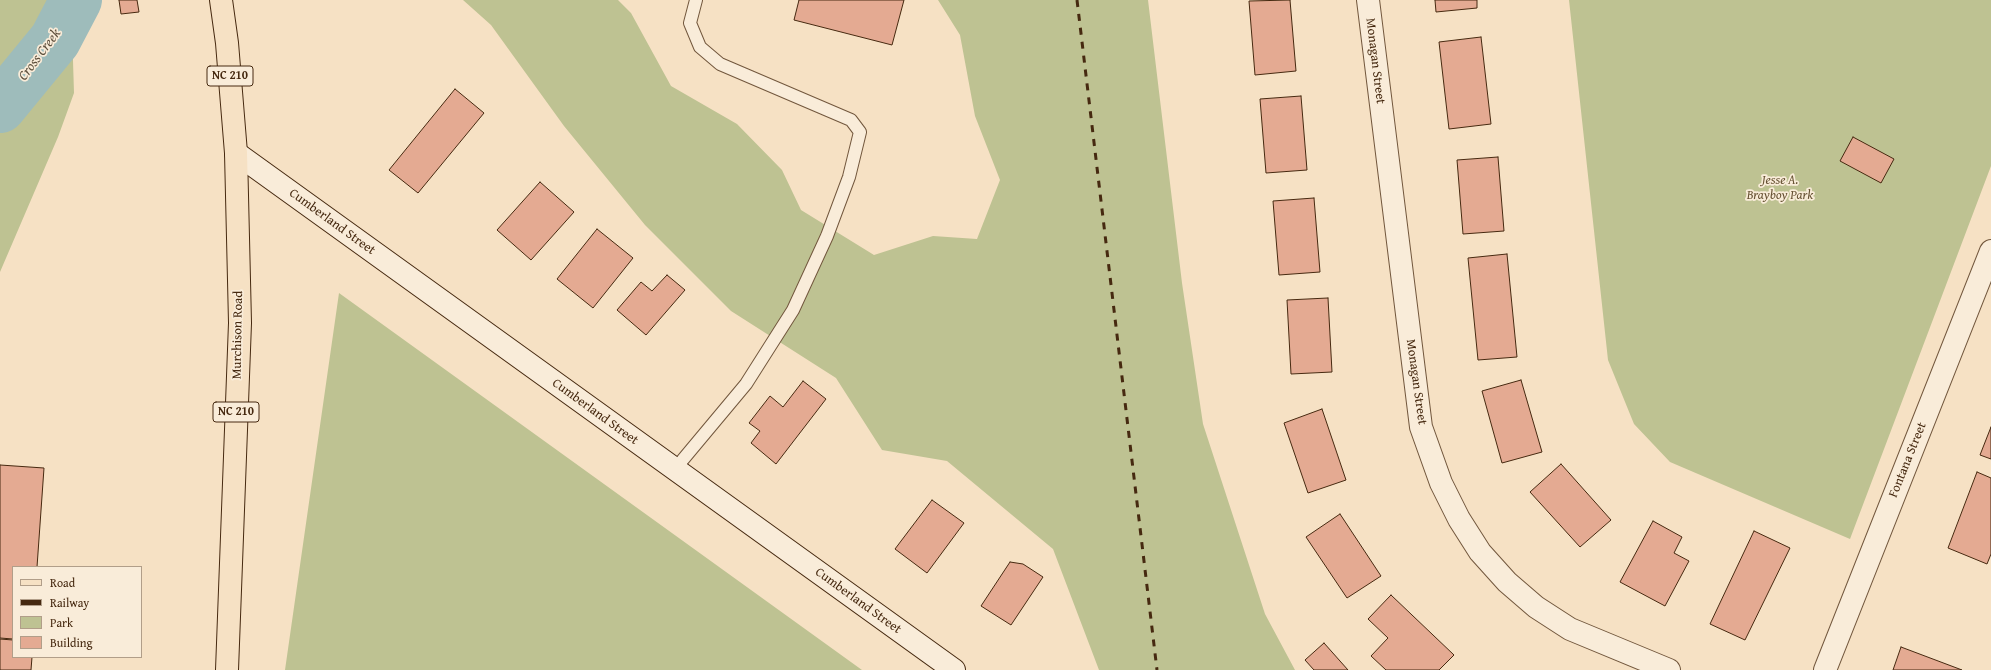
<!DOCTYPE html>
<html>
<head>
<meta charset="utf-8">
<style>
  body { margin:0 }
  #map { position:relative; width:1991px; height:670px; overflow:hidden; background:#f6e1c4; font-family:"Gentium Book Plus",serif }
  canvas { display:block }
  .legend { position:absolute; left:12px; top:566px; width:130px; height:92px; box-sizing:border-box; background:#f9ecd9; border:1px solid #b19e89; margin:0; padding:5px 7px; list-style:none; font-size:12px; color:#462910 }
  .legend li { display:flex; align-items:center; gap:8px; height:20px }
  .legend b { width:20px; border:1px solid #b19e89 }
</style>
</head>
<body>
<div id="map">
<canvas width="1991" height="670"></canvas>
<ul class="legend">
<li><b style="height:5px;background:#f6e1c4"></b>Road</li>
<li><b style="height:5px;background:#462910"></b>Railway</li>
<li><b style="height:11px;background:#bec292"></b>Park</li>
<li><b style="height:11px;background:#e4aa92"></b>Building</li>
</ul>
</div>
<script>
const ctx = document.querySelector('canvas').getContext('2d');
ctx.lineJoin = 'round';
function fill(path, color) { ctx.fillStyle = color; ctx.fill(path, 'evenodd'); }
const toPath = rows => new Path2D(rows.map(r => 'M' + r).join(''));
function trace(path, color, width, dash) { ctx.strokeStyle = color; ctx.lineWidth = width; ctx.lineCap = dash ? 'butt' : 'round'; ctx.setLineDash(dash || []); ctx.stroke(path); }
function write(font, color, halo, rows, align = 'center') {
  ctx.font = font + ' "Gentium Book Plus",serif'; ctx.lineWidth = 3.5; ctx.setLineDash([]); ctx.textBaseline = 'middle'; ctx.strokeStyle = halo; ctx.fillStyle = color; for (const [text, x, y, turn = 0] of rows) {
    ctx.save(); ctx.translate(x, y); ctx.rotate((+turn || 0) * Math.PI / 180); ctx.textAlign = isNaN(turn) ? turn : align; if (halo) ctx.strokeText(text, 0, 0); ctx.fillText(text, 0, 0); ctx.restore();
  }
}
fill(toPath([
  [0,0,93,0,72,29,74,93,58,137,0,272],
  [463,0,618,0,631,13,671,86,737,124,782,170,801,210,874,255,933,236,977,239,1000,180,975,116,960,35,938,0,1148,0,1182,283,1203,424,1265,614,1295,670,1099,670,1053,549,947,461,882,450,836,378,731,311,645,225,564,126,491,25],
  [1569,0,1991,0,1991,166,1850,539,1670,462,1634,424,1608,360],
  [339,293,862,670,285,670]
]), '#bec292');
trace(toPath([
  [0,107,55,40,76,0]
]), '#9ebcbb', 52);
const building = toPath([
  [119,0,137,0,139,12,121,14,119,0],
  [799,0,904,0,892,45,794,20,799,0],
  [1290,0,1296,71,1255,75,1249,1,1290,0],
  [1435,0,1477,0,1477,8,1436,12,1435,0],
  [1481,37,1491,124,1449,129,1439,42,1481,37],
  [455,89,484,113,418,193,389,170,455,89],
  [1301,96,1307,170,1266,173,1260,99,1301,96],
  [1853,137,1894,159,1881,183,1840,161,1853,137],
  [1498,157,1504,231,1463,234,1457,160,1498,157],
  [540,182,574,212,531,260,497,230,540,182],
  [1314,198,1320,272,1279,275,1273,201,1314,198],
  [597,229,633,258,593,308,557,279,597,229],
  [1507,254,1517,357,1478,360,1468,258,1507,254],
  [667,275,685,290,646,335,617,310,641,282,652,291,667,275],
  [1328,298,1332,372,1291,374,1287,300,1328,298],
  [1521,380,1542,452,1502,463,1482,391,1521,380],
  [803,381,826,399,776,464,751,443,760,431,749,423,770,396,783,407,803,381],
  [1322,409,1346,480,1308,493,1284,423,1322,409],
  [1991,427,1991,459,1980,455,1991,427],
  [1561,464,1611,520,1580,547,1530,492,1561,464],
  [0,465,44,468,37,567,13,567,13,639,0,638,0,465],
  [1977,472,1991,478,1991,554,1987,564,1948,548,1977,472],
  [932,500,964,523,927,573,895,549,932,500],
  [1340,514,1381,576,1347,598,1306,537,1340,514],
  [1653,521,1682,537,1674,553,1689,561,1665,606,1620,582,1653,521],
  [1754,531,1790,548,1745,640,1710,624,1754,531],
  [1010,562,1023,564,1043,577,1011,625,981,606,1010,562],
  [1391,595,1454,655,1439,670,1386,670,1371,656,1388,638,1368,619,1391,595],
  [0,639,13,640,13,657,32,657,31,670,0,670,0,639],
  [1324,643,1348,670,1314,670,1305,660,1324,643],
  [1901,647,1962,670,1893,670,1901,647]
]);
fill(building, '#e4aa92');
trace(building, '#462910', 1);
const lane = toPath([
  [675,469,746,384,793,310,827,236,849,177,860,132,851,120,720,64,700,47,690,23,696,0]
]);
const street = toPath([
  [1368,0,1421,427,1441,483,1459,519,1480,552,1507,582,1536,607,1570,629,1669,670],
  [1825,670,1991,251]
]);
const secondary = toPath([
  [236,153,954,670]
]);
const primary = toPath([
  [221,0,227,43,236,153,240,323,227,670]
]);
trace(lane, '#72573d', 14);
trace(street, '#72573d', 24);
trace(secondary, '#462910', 24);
trace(primary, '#462910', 24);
trace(lane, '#f9ecd9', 12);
trace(street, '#f9ecd9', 22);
trace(secondary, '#f9ecd9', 22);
trace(primary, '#f6e1c4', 22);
trace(toPath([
  [1077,0,1157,670]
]), '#462910', 3, [7, 7]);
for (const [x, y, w] of [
  [230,76,46],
  [236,412,46]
]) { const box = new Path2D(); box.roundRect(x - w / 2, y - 10, w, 20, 3); ctx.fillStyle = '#f9ecd9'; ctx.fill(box); trace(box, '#462910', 1); }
write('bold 12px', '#462910', null, [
  ["NC 210",230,76],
  ["NC 210",236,412]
]);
write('13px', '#462910', '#f9ecd9', [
  ["Monagan Street",1375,61,83],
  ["Cumberland Street",332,222,36],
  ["Murchison Road",238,335,-89],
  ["Monagan Street",1416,382,82],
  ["Cumberland Street",595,412,36],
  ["Fontana Street",1908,460,-68],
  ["Cumberland Street",858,601,36]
]);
write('italic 13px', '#644f30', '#f9ecd9', [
  ["Jesse A.",1780,181],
  ["Brayboy Park",1780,196]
]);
write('italic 14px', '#5c4e3b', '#f9ecd9', [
  ["Cross Creek",40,55,-53]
]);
</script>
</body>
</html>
